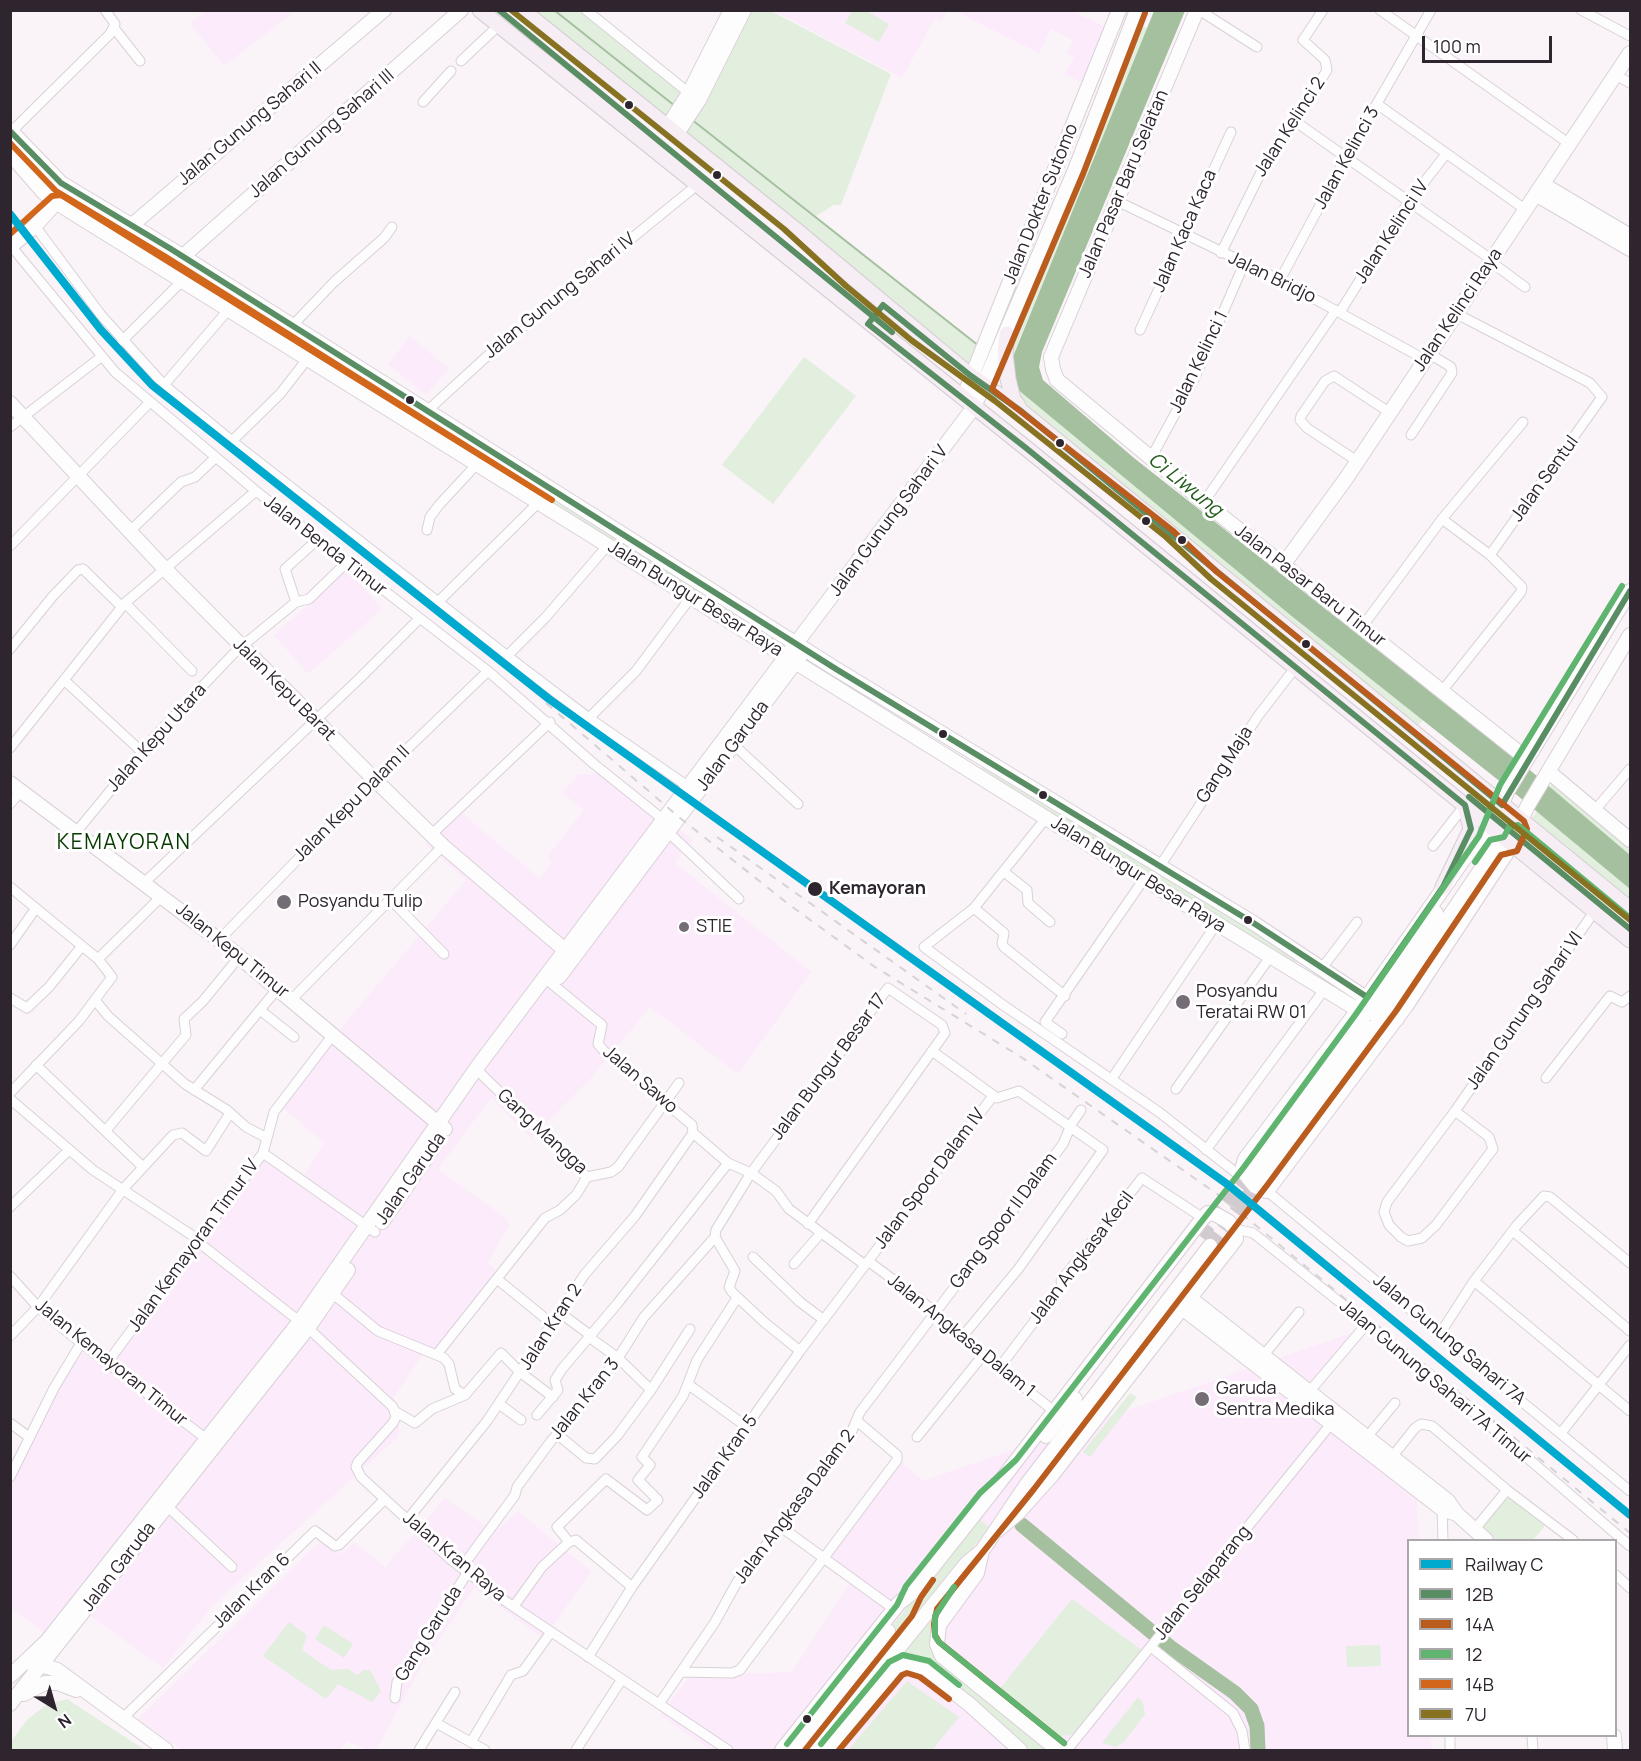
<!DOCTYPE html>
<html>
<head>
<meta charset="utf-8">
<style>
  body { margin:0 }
  #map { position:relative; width:1641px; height:1761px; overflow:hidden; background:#faf4f9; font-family:Manrope,sans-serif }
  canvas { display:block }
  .frame { position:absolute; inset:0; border:12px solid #2e252e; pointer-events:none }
  .legend { position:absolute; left:1407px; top:1539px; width:210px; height:198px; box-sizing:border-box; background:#fff; border:2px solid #aba8ab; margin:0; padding:8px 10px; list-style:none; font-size:18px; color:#2e252e }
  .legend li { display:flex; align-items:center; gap:12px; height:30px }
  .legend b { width:30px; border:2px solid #aba8ab }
  .north { position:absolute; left:24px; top:1677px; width:60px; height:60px; -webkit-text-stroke:4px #fff; paint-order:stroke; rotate:143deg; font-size:16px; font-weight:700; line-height:24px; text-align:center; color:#2e252e }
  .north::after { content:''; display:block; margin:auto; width:21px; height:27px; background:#2e252e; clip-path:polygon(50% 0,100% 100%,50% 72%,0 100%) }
  .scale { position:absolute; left:1422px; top:36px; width:130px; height:27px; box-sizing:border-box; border:3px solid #2e252e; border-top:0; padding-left:8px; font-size:18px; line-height:21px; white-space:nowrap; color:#2e252e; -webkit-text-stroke:4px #fff; paint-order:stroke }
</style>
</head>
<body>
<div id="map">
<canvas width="1641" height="1761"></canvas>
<div class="frame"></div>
<ul class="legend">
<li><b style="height:8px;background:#00a9ce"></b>Railway C</li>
<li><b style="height:8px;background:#598e64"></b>12B</li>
<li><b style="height:8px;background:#ba5c1e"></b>14A</li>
<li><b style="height:8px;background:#5fb46f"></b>12</li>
<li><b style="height:8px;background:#d2661b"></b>14B</li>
<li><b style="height:8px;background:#877221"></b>7U</li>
</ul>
<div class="north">N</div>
<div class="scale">100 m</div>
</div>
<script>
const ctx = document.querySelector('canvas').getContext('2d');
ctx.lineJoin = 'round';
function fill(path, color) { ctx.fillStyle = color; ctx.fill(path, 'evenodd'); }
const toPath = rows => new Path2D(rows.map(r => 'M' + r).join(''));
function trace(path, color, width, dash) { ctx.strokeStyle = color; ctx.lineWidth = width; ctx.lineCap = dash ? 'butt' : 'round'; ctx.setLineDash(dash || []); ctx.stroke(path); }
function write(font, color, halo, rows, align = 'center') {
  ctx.font = font + ' Manrope,sans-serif'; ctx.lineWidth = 6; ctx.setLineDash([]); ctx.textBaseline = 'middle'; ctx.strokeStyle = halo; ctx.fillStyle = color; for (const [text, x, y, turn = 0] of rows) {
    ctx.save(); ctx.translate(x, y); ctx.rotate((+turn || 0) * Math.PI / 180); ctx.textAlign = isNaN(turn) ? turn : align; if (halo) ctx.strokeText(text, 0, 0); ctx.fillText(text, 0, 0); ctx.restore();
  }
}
fill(toPath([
  [206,11,206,10,295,11,224,66,190,23],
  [774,11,947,11,941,21,935,18,902,78],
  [955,11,1072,11,1110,29,1084,84,1065,74,1074,57,1067,53,1073,40,1051,29,1039,53],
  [410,336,449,369,426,395,388,364],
  [348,570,382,609,308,674,274,635],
  [609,772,693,840,675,863,811,972,738,1074,650,1007,591,1078,531,1138,491,1098,438,1169,507,1219,509,1225,488,1262,501,1278,436,1358,422,1355,394,1397,399,1421,399,1436,214,1604,163,1668,88,1614,51,1661,11,1682,49,1637,10,1606,11,1479,45,1404,89,1345,110,1357,264,1158,303,1178,324,1143,278,1103,466,880,425,844,457,809,539,878,552,862,547,857,584,810,562,793,578,775],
  [1368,1327,1315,1391,1415,1467,1419,1540,1408,1540,1408,1736,1431,1736,1432,1750,711,1750,660,1715,690,1676,792,1672,849,1584,824,1566,900,1461,923,1481],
  [445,1498,494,1532,518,1511,591,1571,544,1639,474,1588,422,1665,376,1750,369,1750,347,1741,340,1750,182,1750,138,1719,321,1540,342,1554,354,1542,385,1567]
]), '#fcebfa');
fill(toPath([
  [865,10,889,24,879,42,845,23,852,11],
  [522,11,586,11,689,93,667,128],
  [744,11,771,11,891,74,841,205,834,205,816,216,983,348,971,376,776,214,781,207,746,180,741,186,676,135],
  [1133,22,1147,28,1012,358,1294,618,1423,720,1413,732,1021,411,1007,334],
  [195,273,310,343,411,406,406,412,284,336,193,276],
  [804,357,856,396,773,504,722,465],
  [416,409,702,589,698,595,484,462,412,415],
  [985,765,1299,959,1295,964,981,770],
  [1555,776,1630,840,1630,855,1549,788],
  [1537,811,1630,889,1630,909,1527,826],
  [1130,1393,1137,1397,1090,1457,1083,1452],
  [1508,1496,1545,1526,1533,1540,1491,1540,1479,1531],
  [974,1515,989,1527,929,1605,982,1551,951,1605,937,1644,1057,1750,1022,1750,906,1663,816,1750,794,1750,905,1610,913,1592],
  [1072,1599,1143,1651,1075,1734,1053,1738,998,1691],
  [289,1622,307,1635,302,1650,331,1670,348,1669,358,1675,364,1670,370,1670,381,1691,372,1702,338,1684,326,1699,263,1656],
  [324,1625,353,1644,344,1658,315,1639],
  [1380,1645,1381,1666,1347,1667,1346,1646],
  [907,1681,959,1717,932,1750,848,1750],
  [1138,1697,1143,1703,1145,1714,1124,1742,1116,1747,1102,1743],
  [67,1699,145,1750,11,1750,11,1741,28,1719,46,1705]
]), '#e2efdf');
fill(toPath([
  [1154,11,1185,11,1042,352,1039,367,1043,380,1134,458,1531,771,1630,855,1630,889,1512,791,1294,618,1016,388,1012,359]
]), '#a5c09f');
trace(toPath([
  [554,10,675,106],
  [691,119,979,346]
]), '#a5c09f', 2);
trace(toPath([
  [1022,1525,1170,1647,1235,1693,1251,1709,1257,1726,1258,1750]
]), '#a5c09f', 15);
trace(toPath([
  [1200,1236,1251,1172],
  [1210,1246,1261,1179]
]), '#d1cbd0', 14, [14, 7]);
const street = toPath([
  [586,10,689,93],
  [1199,10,1257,47],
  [1380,10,1571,145],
  [1581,10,1630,36],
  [114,28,140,61],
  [461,61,499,25],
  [1616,75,1630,83],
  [423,102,451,71],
  [1377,104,1526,210],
  [1296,122,1492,260],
  [12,131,110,34,115,24,105,10],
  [1117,201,1280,280,1424,359],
  [35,226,101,315,164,385,232,441,514,661,589,718,689,787],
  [11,246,115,372,256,491,488,671,594,764,665,821],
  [1221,253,1269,156,1296,122,1327,70,1325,60,1303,40,1323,10],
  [1491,262,1525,287],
  [1280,280,1346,157,1431,10],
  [1340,312,1408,203,1446,154],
  [1455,313,1590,383,1602,397,1490,555],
  [292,326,334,282,384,238,392,227],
  [1140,330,1231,132],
  [122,341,182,281],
  [164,385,229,309],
  [427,411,485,358,697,185],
  [10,427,101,357],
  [1411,435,1452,373,1451,367,1428,353],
  [232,441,280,394,308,358],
  [1151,458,1195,377,1244,264],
  [1357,461,1307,428,1300,420,1301,416,1325,381,1334,376,1389,412],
  [1204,502,1336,310],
  [427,530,430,517,439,505,477,464],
  [130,531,181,482,195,477,215,458],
  [10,546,150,402],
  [439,601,539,502],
  [296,602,285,569,317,540],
  [125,603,192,671],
  [1362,627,1442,519,1523,422],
  [10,649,53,596,78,570,83,569,122,607],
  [507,656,545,618,608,545],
  [64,680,142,752],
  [1442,691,1521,592,1522,587,1490,555,1442,519],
  [589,718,636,671,691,597],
  [734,745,798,804],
  [10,748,125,603,256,491],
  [10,804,21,791],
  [1595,810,1630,769],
  [1046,818,974,908,924,947,1003,1005,1159,1112,1235,1172,1242,1170],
  [77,831,157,734,236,651,296,602,309,599,346,563],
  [669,833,739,899],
  [431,835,550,722],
  [1433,846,1465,805],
  [1160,866,1258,716,1295,668],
  [1004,872,1027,890,1028,903,1050,922],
  [145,882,359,679,419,619],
  [10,887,98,959],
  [390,899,444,954],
  [974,908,1004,933,1002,944,1004,947,1065,996],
  [219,940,375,780,488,671],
  [10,945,36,908],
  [1322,968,1357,922],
  [546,979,602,1025,598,1044,604,1051,692,1125,693,1133,728,1163,751,1173,776,1191,789,1209,865,1265],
  [10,998,27,1008,49,987,82,946],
  [292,999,443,846],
  [95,1000,108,1016,185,1084,227,1110,246,1127,265,1137],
  [260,1010,294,1037],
  [1062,1034,1045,1022,1144,879],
  [932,1051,997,1098,1019,1091,1103,1150,1019,1268,962,1337],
  [36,1065,143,1167],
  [476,1069,587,1177],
  [1115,1074,1217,923],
  [1546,1078,1610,996,1622,1002,1630,996],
  [1176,1089,1270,957],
  [194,1090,278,988],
  [10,1093,79,1021,112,977,98,959,162,896],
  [10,1099,93,1170,199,1240],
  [1455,1111,1489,1137,1493,1149,1436,1225,1422,1238,1408,1241,1401,1237,1389,1225,1384,1212,1387,1202,1455,1111,1594,912],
  [107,1129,186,1035,184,1019,203,1001,239,957],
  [1206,1150,1324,990],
  [263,1153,375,1232],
  [587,1177,611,1172,618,1167,679,1083],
  [1267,1191,1630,1491],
  [10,1207,68,1151],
  [1235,1229,1253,1233,1342,1304,1439,1382,1630,1546],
  [1513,1231,1630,1331],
  [198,1242,308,1328,393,1407,396,1417,393,1423,358,1462,356,1467,361,1477,450,1559,508,1603,728,1750],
  [753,1257,800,1302,824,1320],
  [868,1261,918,1298,983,1355,1054,1411],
  [794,1264,821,1233],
  [10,1276,38,1307,81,1343,209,1441],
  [497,1279,551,1323],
  [1474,1281,1630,1411],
  [332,1293,378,1331,444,1358,449,1364,455,1389,465,1395],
  [559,1312,590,1335],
  [1441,1332,1474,1281,1517,1225,1544,1196,1550,1197,1630,1263],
  [10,1336,38,1307,124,1188,173,1135,182,1133,206,1151,230,1113],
  [589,1337,618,1358,651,1390,690,1329],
  [800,1351,764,1322,732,1292,729,1287,735,1271,715,1237,716,1230,751,1173,888,988,942,1025,945,1033,808,1224],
  [437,1354,545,1218,560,1210,576,1195,587,1177],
  [1263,1356,1299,1312],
  [107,1363,263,1153,274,1112,332,1036],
  [999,1368,1064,1282,1061,1281,1142,1178,1203,1218],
  [521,1373,553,1397],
  [689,1385,747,1427],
  [1309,1392,1364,1327],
  [499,1404,521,1420],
  [396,1412,415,1423,432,1409,465,1395,501,1353,521,1373],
  [537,1415,558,1390,555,1380,562,1369,617,1304,728,1163],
  [10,1423,29,1437],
  [1561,1433,1630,1345],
  [557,1434,586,1458,595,1459,617,1436,651,1390],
  [917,1437,983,1355],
  [1367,1437,1395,1403],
  [1392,1457,1415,1428,1421,1424,1432,1426,1507,1490,1573,1540],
  [10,1477,54,1388,81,1343],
  [167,1506,232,1567],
  [408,1519,487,1421,585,1274,635,1216,693,1133],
  [781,1527,894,1609],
  [1474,1530,1507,1490],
  [1443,1540,1442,1509,1445,1505],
  [569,1542,576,1540,632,1587],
  [462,1567,515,1495,517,1487,551,1441,577,1412,618,1358,644,1317,715,1237],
  [1616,1575,1630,1588],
  [514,1606,542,1567,569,1542,557,1527,606,1479,647,1510,658,1500,638,1480,650,1465,642,1457,683,1396,697,1360,737,1298],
  [1151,1647,1233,1713,1242,1731,1245,1750],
  [588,1657,632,1587,800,1351,993,1096],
  [682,1672,732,1673,740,1670,897,1460,897,1455,857,1421],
  [395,1698,397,1682,468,1572],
  [659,1704,715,1622,737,1582,848,1440,860,1412,1063,1144,1072,1123,1081,1110],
  [122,1719,315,1531,335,1546,339,1545,385,1499],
  [436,1723,485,1750],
  [1450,1736,1450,1750],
  [1532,1736,1533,1750],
  [471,1742,511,1675,523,1671,551,1632],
  [419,1750,455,1692],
  [576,1750,622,1679],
  [1067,1750,1335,1419]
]);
const secondary = toPath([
  [1197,10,1051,357,1053,369,1057,380,1204,502,1527,759],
  [667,128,689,93,731,10],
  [10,130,61,183,171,249,836,669,1255,924,1397,1019],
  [676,135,699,100,744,10],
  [10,154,44,193,57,203,1144,879,1358,1010,1368,1010,1382,1019],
  [1544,185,1630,236],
  [1537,195,1630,249],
  [125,231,384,10],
  [10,247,35,226,62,196],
  [192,281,179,267,182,257,461,10],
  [963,398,1119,10],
  [10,403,164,568,370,775,443,846,573,957],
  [1283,565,1345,480,1630,53],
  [1549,772,1630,840],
  [10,783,219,940,445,1129],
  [1489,832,1481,836,1471,849,1358,1010,1245,1159,1242,1170,1255,1186,1267,1191,1406,1006,1506,854,1527,807,1630,635],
  [1488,835,1508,790,1630,591],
  [559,977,800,656],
  [1378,998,1436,913],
  [1389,1006,1496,847,1510,845],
  [1251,1172,1363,1019],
  [1261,1179,1374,1027],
  [382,1222,439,1139],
  [1190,1298,1448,1501,1457,1514,1486,1540],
  [1182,1308,1442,1509,1457,1514],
  [1046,1436,1075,1399],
  [982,1551,977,1573,939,1625,937,1644,942,1656,1058,1750],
  [34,1667,42,1665,57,1670,166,1750],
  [10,1676,47,1641,300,1321,478,1066,974,407,1075,170,1137,10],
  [24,1694,45,1683,58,1683,76,1690],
  [10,1704,308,1328,348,1270],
  [1614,1736,1615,1750],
  [782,1750,899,1603,913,1592,989,1496,1203,1218,1208,1213,1217,1215,1229,1222,1235,1229,1236,1239,1052,1475,1018,1513,998,1530],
  [794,1750,888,1631],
  [816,1750,967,1563,982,1551,1027,1484,1210,1246],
  [828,1750,896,1668,906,1663,924,1669,969,1704,1020,1750]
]);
const primary = toPath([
  [480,10,1026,448,1630,940],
  [522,10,796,230,971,376,1021,411,1630,909],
  [1007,334,1005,353,1008,379,1013,399,1018,406],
  [1443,887,1471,829,1465,805]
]);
trace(street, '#d8d1d7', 11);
trace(secondary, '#d8d1d7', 16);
trace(primary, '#d4cfd3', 17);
trace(street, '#fefdfe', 9);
trace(secondary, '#fefdfe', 14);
trace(primary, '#f6edf5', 15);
trace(toPath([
  [546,703,680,818,787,903,875,967,1021,1057,1220,1196,1630,1533],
  [717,837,966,1014]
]), '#d5d3d5', 2, [8, 8]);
trace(toPath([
  [499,10,892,332],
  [10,131,61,183,171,249,836,669,1255,924,1367,997,1443,887,1471,829,1465,805,1026,448,868,324,883,305,971,376,1021,411,1502,805,1630,591],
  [1469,797,1630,929]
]), '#598e64', 6);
trace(toPath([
  [1064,1743,939,1642,935,1635,934,1624,937,1609,1034,1489,1268,1184,1396,1011,1501,855,1517,851,1527,829,1524,821,1217,572,1172,530,992,389,1083,174,1145,13],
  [805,1750,912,1616,921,1597,933,1580],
  [839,1750,902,1675,907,1673,920,1677,949,1699]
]), '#ba5c1e', 6);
trace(toPath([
  [1475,862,1490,840,1504,837,1509,827,1518,825,1630,918],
  [954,1587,935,1616,935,1636,939,1642,1064,1743],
  [787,1744,897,1605,906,1586,980,1493,1016,1460,1244,1167,1356,1014,1479,836,1500,785,1622,586],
  [821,1744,889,1662,903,1655,929,1661,959,1685]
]), '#5fb46f', 6);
trace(toPath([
  [10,143,56,191,166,257,552,500,61,195,52,196,10,234]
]), '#d2661b', 6);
trace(toPath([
  [511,10,784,229,846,286,911,340,995,401,1166,537,1211,579,1630,920]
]), '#877221', 6);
trace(toPath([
  [10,214,101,330,152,385,549,699,1227,1184,1630,1515]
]), '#00a9ce', 8);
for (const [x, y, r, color] of [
  [629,105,5,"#2e252e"],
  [717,175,5,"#2e252e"],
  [410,400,5,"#2e252e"],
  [1060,443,5,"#2e252e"],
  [1146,521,5,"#2e252e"],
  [1182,540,5,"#2e252e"],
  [1306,644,5,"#2e252e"],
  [943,734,5,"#2e252e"],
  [1043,795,5,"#2e252e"],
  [815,889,8,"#2e252e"],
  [284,902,8,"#756d75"],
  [1248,920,5,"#2e252e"],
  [684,927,6,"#756d75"],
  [1183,1002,8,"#756d75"],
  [1202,1399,8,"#756d75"],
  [807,1719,5,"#2e252e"]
]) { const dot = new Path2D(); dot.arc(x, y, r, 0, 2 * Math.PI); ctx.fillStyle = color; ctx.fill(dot); trace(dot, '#fff', 2); }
write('18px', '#2e252e', '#fff', [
  ["Jalan Gunung Sahari II",250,124,-40],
  ["Jalan Kelinci 2",1290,127,-57],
  ["Jalan Gunung Sahari III",322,134,-41],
  ["Jalan Kelinci 3",1347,158,-61],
  ["Jalan Pasar Baru Selatan",1124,184,-67],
  ["Jalan Dokter Sutomo",1041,204,-68],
  ["Jalan Kaca Kaca",1185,231,-66],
  ["Jalan Kelinci IV",1392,232,-57],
  ["Jalan Bridjo",1272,278,26],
  ["Jalan Gunung Sahari IV",560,296,-39],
  ["Jalan Kelinci Raya",1458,310,-56],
  ["Jalan Kelinci 1",1199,362,-64],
  ["Jalan Sentul",1545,479,-54],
  ["Jalan Gunung Sahari V",889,521,-53],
  ["Jalan Benda Timur",325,546,38],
  ["Jalan Pasar Baru Timur",1310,586,38],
  ["Jalan Bungur Besar Raya",695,599,32],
  ["Jalan Kepu Barat",284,690,45],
  ["Jalan Kepu Utara",157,738,-48],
  ["Jalan Garuda",733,746,-53],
  ["Gang Maja",1225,765,-57],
  ["Jalan Kepu Dalam II",352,804,-45],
  ["Jalan Bungur Besar Raya",1138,875,32],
  ["Jalan Kepu Timur",232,951,39],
  ["Jalan Gunung Sahari VI",1525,1011,-55],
  ["Jalan Bungur Besar 17",829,1067,-53],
  ["Jalan Sawo",640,1080,41],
  ["Gang Mangga",542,1132,43],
  ["Jalan Garuda",411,1179,-55],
  ["Jalan Spoor Dalam IV",930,1179,-53],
  ["Gang Spoor II Dalam",1004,1221,-53],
  ["Jalan Kemayoran Timur IV",194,1246,-54],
  ["Jalan Angkasa Kecil",1082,1258,-53],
  ["Jalan Kran 2",551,1327,-57],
  ["Jalan Angkasa Dalam 1",961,1336,39],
  ["Jalan Gunung Sahari 7A",1449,1340,40],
  ["Jalan Kemayoran Timur",111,1363,39],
  ["Jalan Gunung Sahari 7A Timur",1435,1382,40],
  ["Jalan Kran 3",585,1399,-51],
  ["Jalan Kran 5",725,1457,-54],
  ["Jalan Angkasa Dalam 2",795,1507,-53],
  ["Jalan Kran Raya",454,1557,40],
  ["Jalan Garuda",119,1567,-52],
  ["Jalan Selaparang",1203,1583,-51],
  ["Jalan Kran 6",252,1591,-44],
  ["Gang Garuda",429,1634,-58]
]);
write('bold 18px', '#2e252e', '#fff', [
  ["Kemayoran",829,889]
], 'left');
write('18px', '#2e252e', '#fff', [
  ["Posyandu Tulip",298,902],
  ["STIE",696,927],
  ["Posyandu",1196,992],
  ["Teratai RW 01",1196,1013],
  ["Garuda",1216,1389],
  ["Sentra Medika",1216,1410]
], 'left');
write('italic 20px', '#215b19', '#fff', [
  ["Ci Liwung",1185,485,39]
]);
ctx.letterSpacing = '1.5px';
write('21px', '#083b01', '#fff', [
  ["KEMAYORAN",124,843]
]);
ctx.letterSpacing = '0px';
</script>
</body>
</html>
